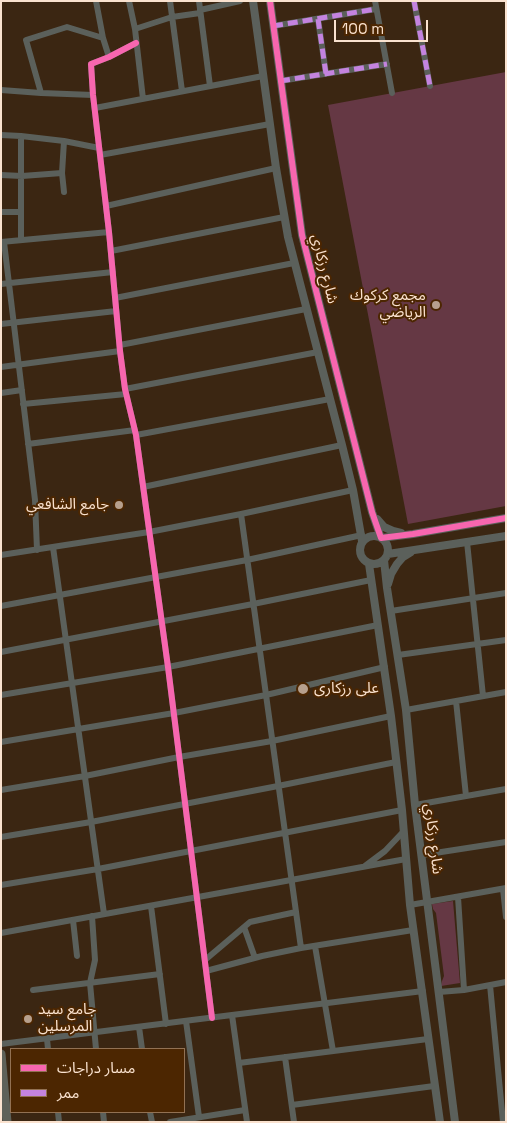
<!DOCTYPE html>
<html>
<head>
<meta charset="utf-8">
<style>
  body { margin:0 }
  #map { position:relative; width:507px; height:1123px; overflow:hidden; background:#3b2612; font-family:"Space Grotesk","Noto Sans Arabic",sans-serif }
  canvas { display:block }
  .frame { position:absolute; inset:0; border:2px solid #fae2cf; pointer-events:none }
  .legend { position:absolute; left:10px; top:1048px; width:175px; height:65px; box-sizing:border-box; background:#4c2601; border:1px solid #927153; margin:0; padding:6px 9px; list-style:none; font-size:15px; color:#fae2cf }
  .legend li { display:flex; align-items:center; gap:10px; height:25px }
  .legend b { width:25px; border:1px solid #927153 }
  .scale { position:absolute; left:334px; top:20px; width:94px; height:22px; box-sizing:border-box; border:2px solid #fae2cf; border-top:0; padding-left:6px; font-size:15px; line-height:18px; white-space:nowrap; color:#fae2cf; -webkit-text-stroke:4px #4c2601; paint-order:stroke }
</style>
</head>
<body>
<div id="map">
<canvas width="507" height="1123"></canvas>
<div class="frame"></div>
<ul class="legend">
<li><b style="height:6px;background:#f766af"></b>مسار دراجات</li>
<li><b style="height:6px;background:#c483df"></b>ممر</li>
</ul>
<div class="scale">100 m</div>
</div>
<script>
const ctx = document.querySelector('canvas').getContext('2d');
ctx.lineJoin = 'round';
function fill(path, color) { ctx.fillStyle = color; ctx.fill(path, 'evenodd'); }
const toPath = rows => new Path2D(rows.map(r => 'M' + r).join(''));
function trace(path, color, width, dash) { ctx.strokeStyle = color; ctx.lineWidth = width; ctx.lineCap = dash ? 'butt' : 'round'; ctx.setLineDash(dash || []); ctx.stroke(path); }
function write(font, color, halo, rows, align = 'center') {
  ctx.font = font + ' "Space Grotesk","Noto Sans Arabic",sans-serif'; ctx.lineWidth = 4; ctx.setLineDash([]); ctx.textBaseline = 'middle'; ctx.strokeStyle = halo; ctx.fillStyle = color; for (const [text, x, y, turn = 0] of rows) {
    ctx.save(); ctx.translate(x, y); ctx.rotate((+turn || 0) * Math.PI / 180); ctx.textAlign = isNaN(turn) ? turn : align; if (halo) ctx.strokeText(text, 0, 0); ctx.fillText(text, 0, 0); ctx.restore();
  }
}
fill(toPath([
  [506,72,506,506,408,524,328,105],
  [453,901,460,983,441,986,442,981,444,976,436,913,433,909,432,904]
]), '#653844');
trace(toPath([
  [96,1,103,38,109,57],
  [129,1,135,29,143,99],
  [170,1,182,91],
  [199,1,210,86],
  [375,1,392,93],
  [414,1,430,86],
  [200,10,240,1],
  [318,19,326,74],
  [273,26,376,9],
  [135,29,172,17,200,13],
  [136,43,109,57,91,64,93,95,109,232,120,351,125,389,136,435,168,667,212,1018],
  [280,81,387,64],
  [1,90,41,93],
  [93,95,41,93,26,40,67,27,103,38],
  [95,108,263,76],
  [1,135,21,136,64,141,99,148],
  [64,141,62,173,64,192],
  [100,155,270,124],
  [1,175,22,176,62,173],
  [106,206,276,168],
  [1,212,21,212],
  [21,240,21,136],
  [1,242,109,232],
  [4,242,35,500,37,550],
  [111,251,284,217],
  [1,284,113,272],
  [115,298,294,263],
  [1,324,116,311],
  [120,345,306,309],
  [1,367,120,351],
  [125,389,318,352],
  [1,393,22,390],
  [23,404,126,394],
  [136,435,330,399],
  [28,444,135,430],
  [143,487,342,445],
  [241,514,301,948],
  [467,542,483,696],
  [53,547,104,914],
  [1,555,149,532,241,514,353,490],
  [1,606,247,560,362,535],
  [391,611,506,593],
  [1,652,253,604,371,580],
  [398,655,506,640],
  [1,695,168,667,378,625],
  [456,701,466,796],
  [406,710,506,692],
  [1,742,174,713,266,695,385,667],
  [1,790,85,776,179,757,272,741,391,716],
  [415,805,506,789],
  [1,837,91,822,278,786,396,762],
  [422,855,506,842],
  [365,866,385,851,403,832],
  [1,885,98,869,402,810],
  [503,889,506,917],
  [458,897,464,990],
  [410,905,506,888],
  [151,906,166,1024],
  [92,916,95,960,90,983,96,1049],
  [73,920,77,956],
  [244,927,255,958],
  [1,933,406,859],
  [315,946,333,1051],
  [205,960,250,922,296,912],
  [206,971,262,956,301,948,413,930],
  [490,985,503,1122],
  [33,990,160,974],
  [439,992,464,990,506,982],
  [232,1015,247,1122],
  [186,1021,199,1117],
  [139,1027,142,1049],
  [47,1039,48,1049],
  [1,1044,423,991],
  [285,1057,294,1122],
  [239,1063,428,1039],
  [292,1105,434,1086],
  [58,1112,59,1122],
  [103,1112,104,1122],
  [150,1112,152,1122],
  [170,1122,245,1110]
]), '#5b605b', 6);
trace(toPath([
  [253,1,276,168,288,237,342,445,353,490,362,541],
  [270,1,302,235,372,512,381,538,413,534,506,518],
  [377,519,384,527,393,531,401,533],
  '360 550a14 14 0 1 1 28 0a14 14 0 1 1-28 0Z',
  [388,554,506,536],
  [384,560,387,588,406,710,415,805,455,1122],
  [369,564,391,716,402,810,410,905,440,1122],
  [388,584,391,574,397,564,403,557,411,552]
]), '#5b605b', 8);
trace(toPath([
  [1,1054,7,1122]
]), '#5e6159', 9);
trace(toPath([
  [414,1,430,86],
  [318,19,326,74],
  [273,26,376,9],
  [280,81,387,64]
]), '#c483df', 5, [10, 5]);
trace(toPath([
  [270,1,302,235,372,512,381,538,413,534,506,518],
  [136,43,109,57,91,64,93,95,109,232,120,351,125,389,136,435,168,667,212,1018]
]), '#f766af', 6);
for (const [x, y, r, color] of [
  [436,305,5,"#b7a08d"],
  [119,505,5,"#b7a08d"],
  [303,689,6,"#b7a08d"],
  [28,1019,5,"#b7a08d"]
]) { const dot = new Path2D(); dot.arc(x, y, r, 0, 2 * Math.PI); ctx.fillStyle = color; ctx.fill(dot); trace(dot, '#4c2601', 2); }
write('15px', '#fae2cf', '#4c2601', [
  ["شارع رزكاري",324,269,76],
  ["شارع رزكاري",433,839,83]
]);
write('15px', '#fae2cf', '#4c2601', [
  ["مجمع كركوك",426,296],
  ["الرياضي",426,313],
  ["جامع الشافعي",109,505],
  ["على رزكارى",314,689,"left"],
  ["جامع سيد",38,1010,"left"],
  ["المرسلين",38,1027,"left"]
], 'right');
</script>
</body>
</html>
